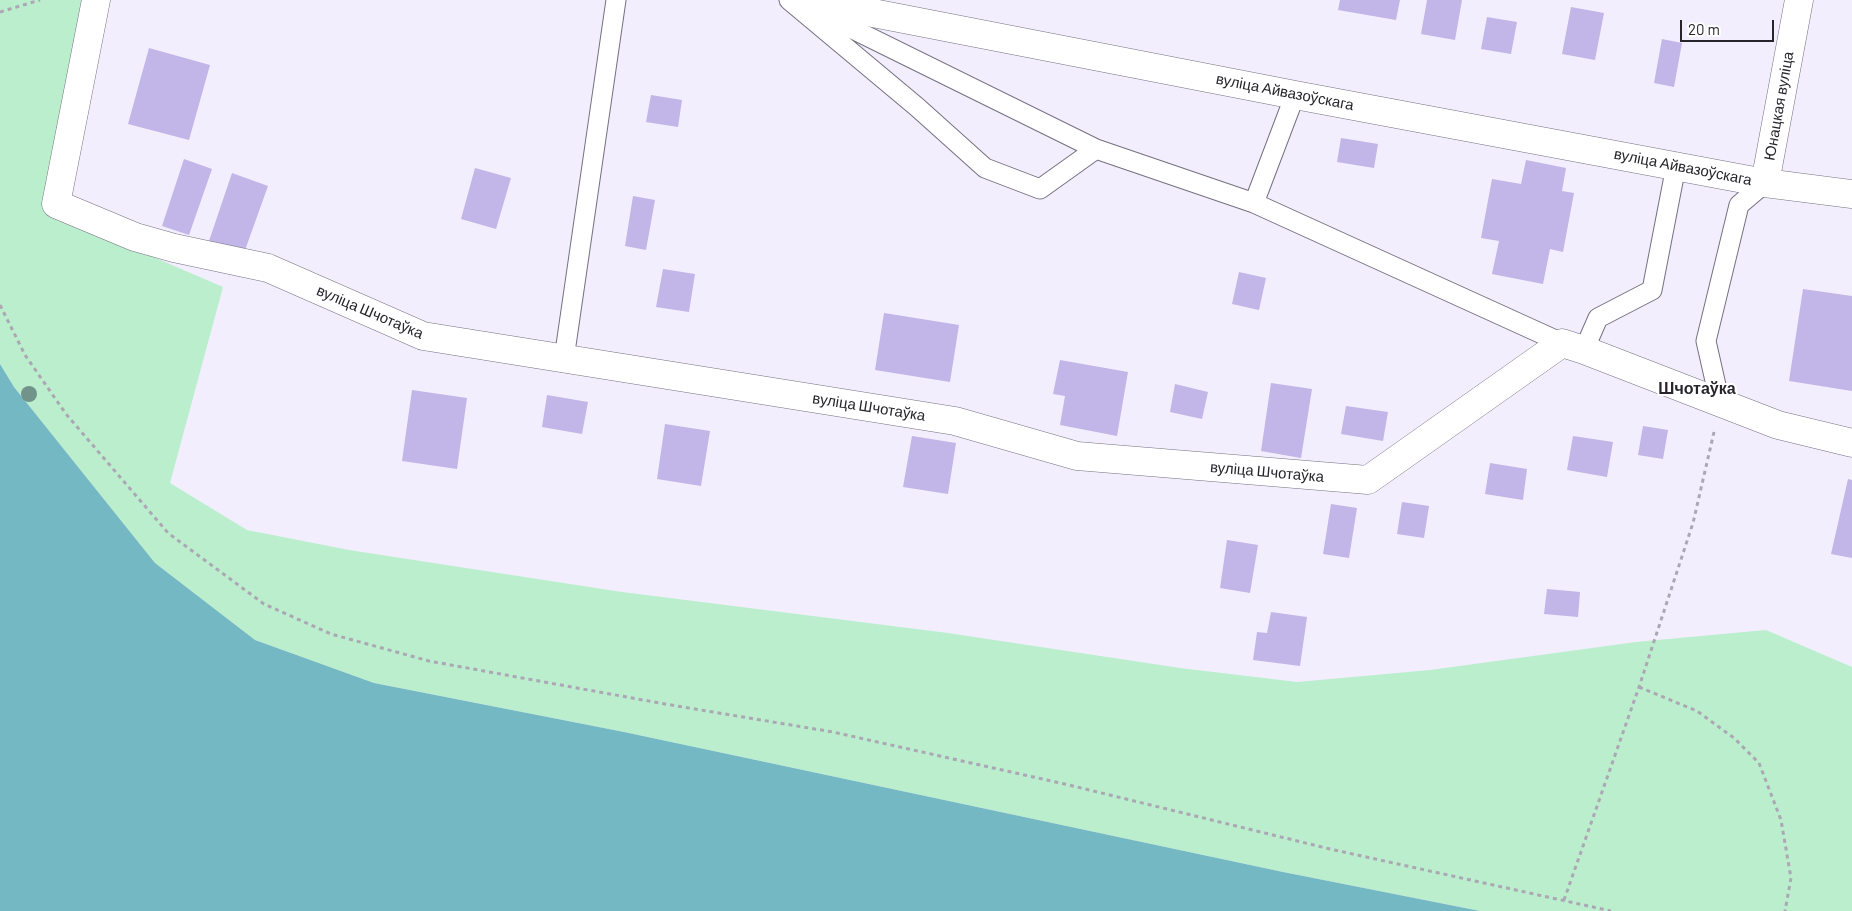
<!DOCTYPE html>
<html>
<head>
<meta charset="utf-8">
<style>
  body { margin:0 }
  #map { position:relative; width:1852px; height:911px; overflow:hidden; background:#f2eefe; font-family:Barlow,sans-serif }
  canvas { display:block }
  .scale { position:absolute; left:1680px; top:20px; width:94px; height:22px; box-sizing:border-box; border:2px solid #27252b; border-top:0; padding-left:6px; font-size:15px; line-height:18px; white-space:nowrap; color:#27252b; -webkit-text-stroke:4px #fff; paint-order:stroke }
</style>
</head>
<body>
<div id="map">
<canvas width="1852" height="911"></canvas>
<div class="scale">20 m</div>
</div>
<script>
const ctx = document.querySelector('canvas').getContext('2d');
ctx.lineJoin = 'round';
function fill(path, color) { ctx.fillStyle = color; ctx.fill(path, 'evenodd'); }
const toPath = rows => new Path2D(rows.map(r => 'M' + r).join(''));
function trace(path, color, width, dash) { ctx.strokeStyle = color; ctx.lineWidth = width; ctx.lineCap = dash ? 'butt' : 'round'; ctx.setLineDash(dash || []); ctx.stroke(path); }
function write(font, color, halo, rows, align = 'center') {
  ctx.font = font + ' Barlow,sans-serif'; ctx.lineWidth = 4; ctx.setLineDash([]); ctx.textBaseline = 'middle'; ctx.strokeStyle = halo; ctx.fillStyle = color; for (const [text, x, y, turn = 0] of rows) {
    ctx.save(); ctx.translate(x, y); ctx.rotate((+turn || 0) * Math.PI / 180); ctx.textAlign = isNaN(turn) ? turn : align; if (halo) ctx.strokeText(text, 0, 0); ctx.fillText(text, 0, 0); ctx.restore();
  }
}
fill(toPath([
  [0,0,85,0,44,210,223,287,170,483,247,530,349,550,622,592,948,633,1180,668,1297,682,1430,670,1636,642,1766,630,1852,667,1852,911,1480,911,1283,872,624,732,374,683,255,640,155,563,14,387,0,364]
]), '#bbeecd');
fill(toPath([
  [0,364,14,387,155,563,255,640,374,683,624,732,1283,872,1480,911,0,911]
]), '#74b8c3');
fill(toPath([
  [1340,0,1400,0,1396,20,1338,10],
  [1427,0,1462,0,1455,40,1421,34],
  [1571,7,1604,13,1595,60,1562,54],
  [1487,17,1517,22,1511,54,1481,49],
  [1662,39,1682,43,1674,87,1654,83],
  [149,48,210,65,189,140,128,124],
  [651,95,682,100,678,127,646,122],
  [1341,138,1378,144,1374,168,1337,162],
  [184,159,212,169,189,235,162,226],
  [1526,160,1566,168,1562,191,1574,193,1563,252,1550,249,1543,284,1492,274,1499,241,1481,238,1492,179,1521,184],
  [475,168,511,178,496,229,461,219],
  [232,173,268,186,244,253,209,241],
  [633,196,655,200,646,250,625,246],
  [663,269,695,274,689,312,656,307],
  [1239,272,1266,278,1259,310,1232,304],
  [1803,289,1852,296,1852,391,1789,381],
  [884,313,959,325,950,382,875,370],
  [1060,360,1128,372,1117,436,1060,425,1065,396,1053,394],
  [1271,383,1312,389,1301,458,1261,451],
  [1175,384,1208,392,1202,419,1170,412],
  [412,390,467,398,457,469,402,461],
  [547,395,588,402,582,434,542,427],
  [1346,406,1388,412,1383,441,1341,434],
  [665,424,710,431,701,486,657,479],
  [1643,426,1668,430,1663,459,1638,455],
  [912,436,956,443,948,494,903,487],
  [1573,436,1613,442,1607,477,1567,470],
  [1490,463,1527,469,1523,500,1485,494],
  [1848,479,1852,480,1852,558,1831,554],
  [1402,502,1429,506,1424,538,1397,534],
  [1331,504,1357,508,1349,558,1323,554],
  [1227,540,1258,545,1250,593,1220,588],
  [1547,589,1580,592,1578,617,1544,614],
  [1271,612,1307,617,1300,666,1253,660,1257,632,1267,633]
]), '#c2b5e7');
const service = toPath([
  [789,0,917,107,985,168,1040,189,1096,149],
  [810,8,1096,149,1254,203,1562,343],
  [1254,203,1295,95],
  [1584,350,1598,318,1652,290,1676,166],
  [564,359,616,0],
  [1720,403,1706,341,1739,205,1765,183]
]);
const minor = toPath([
  [96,0,56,204,135,237,174,248,268,268,423,336,955,421,1077,456,1368,480,1562,343,1584,350,1778,425,1852,443],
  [806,0,1295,95,1765,183,1852,194],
  [1765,183,1799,0]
]);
trace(service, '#757180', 21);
trace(minor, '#757180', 29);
trace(toPath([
  [0,12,40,0],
  [0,305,25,355,66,414,168,533,264,604,331,634,429,661,665,704,833,732,1069,785,1330,849,1611,911],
  [1639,687,1697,711,1734,738,1759,763,1781,820,1791,878,1785,911],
  [1564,900,1639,687,1693,523,1714,432]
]), '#aba7b4', 3, [4, 4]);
trace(service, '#fff', 19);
trace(minor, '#fff', 28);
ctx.fillStyle = '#72938a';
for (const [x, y] of [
  [29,394]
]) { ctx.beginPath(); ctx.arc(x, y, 8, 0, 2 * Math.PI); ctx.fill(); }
write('15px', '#27252b', '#fff', [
  ["вуліца Айвазоўскага",1285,92,11],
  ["Юнацкая вуліца",1779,106,-80],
  ["вуліца Айвазоўскага",1683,167,11],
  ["вуліца Шчотаўка",370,312,23],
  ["вуліца Шчотаўка",869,407,9],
  ["вуліца Шчотаўка",1267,472,5]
]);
write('bold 16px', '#27252b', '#fff', [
  ["Шчотаўка",1697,389]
]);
</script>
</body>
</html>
